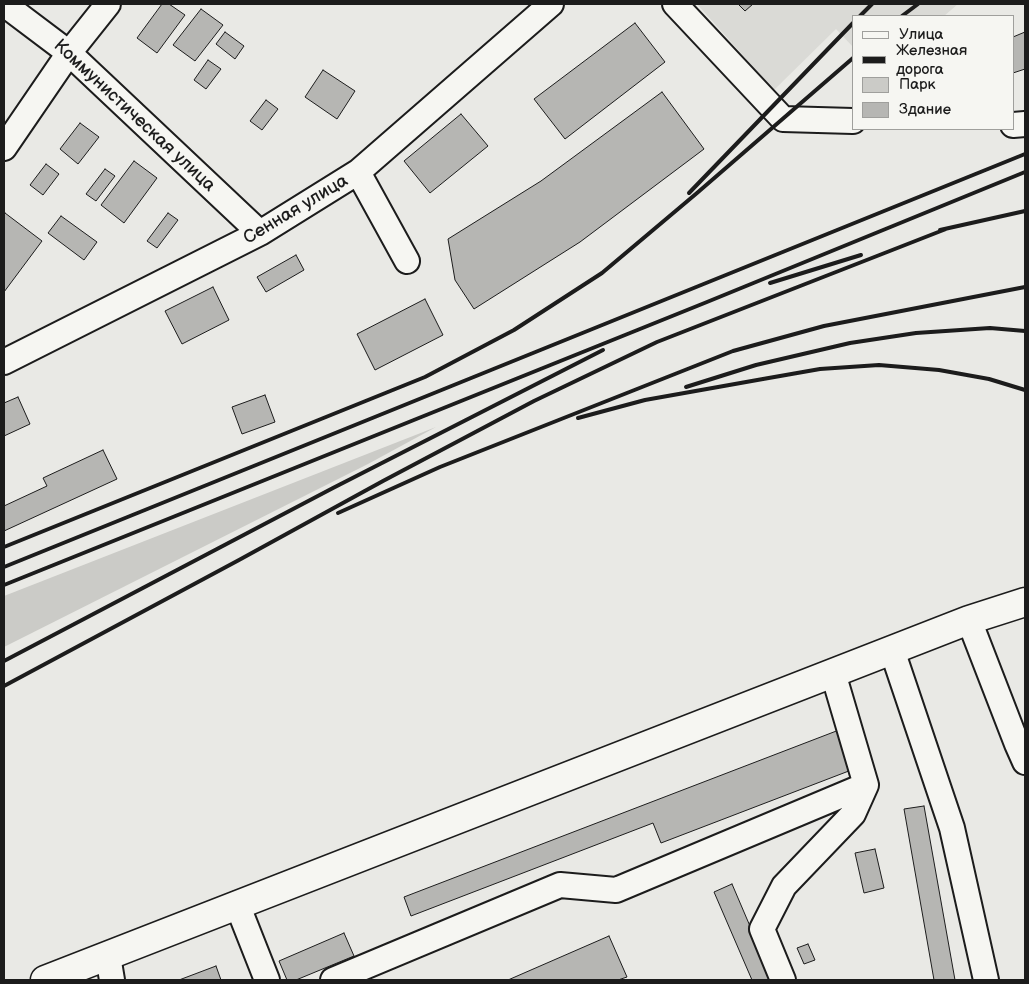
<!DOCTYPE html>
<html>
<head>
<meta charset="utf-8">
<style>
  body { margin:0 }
  #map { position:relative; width:1029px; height:984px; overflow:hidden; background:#e9e9e5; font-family:"Balsamiq Sans",sans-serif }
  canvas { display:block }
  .frame { position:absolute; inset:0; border:5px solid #1c1c1c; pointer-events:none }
  .legend { position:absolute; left:852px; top:15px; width:162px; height:115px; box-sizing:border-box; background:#f6f6f2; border:1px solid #9f9f9c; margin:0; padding:6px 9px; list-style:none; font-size:15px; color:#1c1c1c }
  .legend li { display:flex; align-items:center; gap:10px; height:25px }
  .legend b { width:25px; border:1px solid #9f9f9c }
</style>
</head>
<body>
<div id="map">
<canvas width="1029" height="984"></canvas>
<div class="frame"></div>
<ul class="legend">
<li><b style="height:6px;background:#f6f6f2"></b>Улица</li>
<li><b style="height:6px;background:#1c1c1c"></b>Железная дорога</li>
<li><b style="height:14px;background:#cbcbc7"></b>Парк</li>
<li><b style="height:14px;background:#b6b6b3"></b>Здание</li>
</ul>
</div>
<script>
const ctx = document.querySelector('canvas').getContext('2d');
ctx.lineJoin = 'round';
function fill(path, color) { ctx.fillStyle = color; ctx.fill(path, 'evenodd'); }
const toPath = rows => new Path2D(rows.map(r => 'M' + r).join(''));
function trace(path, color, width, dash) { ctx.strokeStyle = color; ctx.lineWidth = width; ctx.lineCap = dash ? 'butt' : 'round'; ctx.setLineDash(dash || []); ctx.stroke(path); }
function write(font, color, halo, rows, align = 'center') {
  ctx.font = font + ' "Balsamiq Sans",sans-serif'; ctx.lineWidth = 4.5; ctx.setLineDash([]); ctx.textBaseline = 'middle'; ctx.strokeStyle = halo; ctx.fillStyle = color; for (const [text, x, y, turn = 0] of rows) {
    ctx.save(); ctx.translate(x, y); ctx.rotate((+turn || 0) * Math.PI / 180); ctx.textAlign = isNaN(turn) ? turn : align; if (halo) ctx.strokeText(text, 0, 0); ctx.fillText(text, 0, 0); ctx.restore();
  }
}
fill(toPath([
  [697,4,958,4,944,16,853,16,853,47,836,29,774,90]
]), '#dadad6');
fill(toPath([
  [436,427,368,464,4,647,4,596]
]), '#cbcbc7');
const building = toPath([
  [162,4,169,4,185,15,157,53,137,38,162,4],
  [738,4,753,4,745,11,738,4],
  [201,9,223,25,195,61,173,45,201,9],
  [635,23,665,62,565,139,534,99,635,23],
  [225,32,244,46,235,59,216,44,225,32],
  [1025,32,1025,69,1013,73,1013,37,1025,32],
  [208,60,221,69,206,89,194,80,208,60],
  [323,70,355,91,337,119,305,97,323,70],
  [662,92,704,149,580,242,474,309,455,280,448,239,541,181,662,92],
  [266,100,278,109,262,130,250,121,266,100],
  [461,114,488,146,430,193,404,161,461,114],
  [80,123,99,137,78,164,60,149,80,123],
  [134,161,157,178,124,223,101,205,134,161],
  [46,164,59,174,43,195,30,185,46,164],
  [105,169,115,176,96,201,86,194,105,169],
  [5,213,42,241,4,292,4,214,5,213],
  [168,213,178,220,157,248,147,241,168,213],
  [61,216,97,242,84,260,48,233,61,216],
  [296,255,304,270,266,292,257,277,296,255],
  [213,287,229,320,182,344,165,311,213,287],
  [425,299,443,335,375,370,357,334,425,299],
  [265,395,275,422,242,434,232,407,265,395],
  [18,397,30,424,4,436,4,403,18,397],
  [103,450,117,479,4,531,4,506,47,486,43,478,103,450],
  [839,730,854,769,661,843,653,823,411,916,404,897,839,730],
  [924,806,955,980,934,980,904,809,924,806],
  [875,849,884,888,864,893,855,853,875,849],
  [732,884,773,980,752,980,714,892,732,884],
  [344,933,354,956,296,980,287,980,279,961,344,933],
  [609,936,627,977,618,980,508,980,609,936],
  [808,944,815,960,804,964,797,948,808,944],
  [216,966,221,980,179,980,216,966]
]);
fill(building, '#b6b6b3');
trace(building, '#1c1c1c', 1);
const minor = toPath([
  [4,4,69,53,260,233],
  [675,4,783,119,853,121],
  [1013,125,1025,124],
  [4,148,69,53,108,4],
  [358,172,407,261],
  [4,362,260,233,358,172,551,4],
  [969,620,1017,744,1025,762],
  [892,650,952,828,986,980],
  [237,904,267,980],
  [108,956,112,980],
  [333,980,560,885,616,890,866,785,833,673],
  [783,980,762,929,784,886,853,814,866,785]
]);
const major = toPath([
  [45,980,969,620,1025,602]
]);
trace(minor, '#1c1c1c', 28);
trace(major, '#1c1c1c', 31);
trace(minor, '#f6f6f2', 24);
trace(major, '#f6f6f2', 28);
trace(toPath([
  [860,16,872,4],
  [902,16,918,4],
  [689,193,853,23],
  [940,230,1025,211],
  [770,283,861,255],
  [686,387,756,365,850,343,916,333,990,328,1025,331],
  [578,418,645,400,763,379,820,369,879,365,939,370,989,379,1025,390],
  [338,513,440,467,733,351,824,326,1025,287],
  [4,547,425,377,514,330,602,273,697,193,853,58],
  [4,567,1025,154],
  [4,585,707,302,1025,172],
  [4,661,333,488,603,350],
  [4,686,239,560,383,481,534,401,657,342,946,229]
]), '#1c1c1c', 4);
write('18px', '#1c1c1c', '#f6f6f2', [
  ["Коммунистическая улица",134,116,43],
  ["Сенная улица",296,210,-31]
]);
</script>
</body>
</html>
